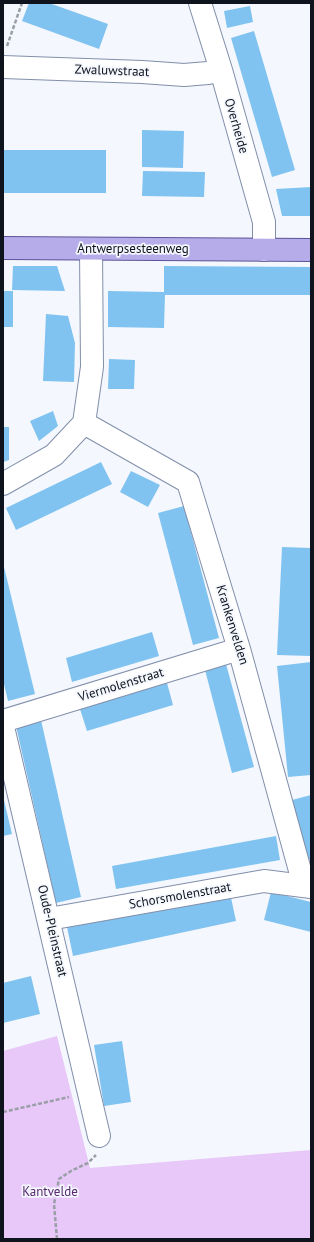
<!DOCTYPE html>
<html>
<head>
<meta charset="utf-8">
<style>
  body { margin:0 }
  #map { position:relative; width:314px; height:1242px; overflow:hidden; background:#f4f7fd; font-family:"PT Sans",sans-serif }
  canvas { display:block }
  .frame { position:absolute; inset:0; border:4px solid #0e131d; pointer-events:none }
</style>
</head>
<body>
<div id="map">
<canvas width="314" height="1242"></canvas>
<div class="frame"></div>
</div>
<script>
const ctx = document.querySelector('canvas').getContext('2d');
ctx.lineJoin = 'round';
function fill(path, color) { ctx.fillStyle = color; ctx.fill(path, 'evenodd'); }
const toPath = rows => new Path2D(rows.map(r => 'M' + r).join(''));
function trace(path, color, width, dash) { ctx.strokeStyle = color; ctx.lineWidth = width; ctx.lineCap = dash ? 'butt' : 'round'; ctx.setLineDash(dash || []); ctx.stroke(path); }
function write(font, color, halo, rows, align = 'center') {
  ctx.font = font + ' "PT Sans",sans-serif'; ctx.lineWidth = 3.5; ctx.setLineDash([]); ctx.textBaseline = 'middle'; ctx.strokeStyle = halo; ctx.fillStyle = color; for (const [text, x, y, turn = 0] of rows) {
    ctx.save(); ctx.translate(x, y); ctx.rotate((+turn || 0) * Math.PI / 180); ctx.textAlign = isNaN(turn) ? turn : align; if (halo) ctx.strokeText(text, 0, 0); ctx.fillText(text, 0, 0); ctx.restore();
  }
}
fill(toPath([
  [57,1036,90,1168,311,1150,311,1239,3,1239,3,1051]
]), '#e7c8f8');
fill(toPath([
  [29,3,49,3,108,24,99,49,22,21],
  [250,6,253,22,227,28,224,11],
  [254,31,295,170,272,177,231,38],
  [142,130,184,131,183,168,142,167],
  [3,150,106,150,106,193,3,193],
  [143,171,205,172,204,197,142,196],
  [311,187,311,216,282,216,276,189],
  [13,266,57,266,65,291,12,290],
  [164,266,311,267,311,295,165,295,164,328,108,327,108,291,164,292],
  [3,291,13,291,13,327,3,327],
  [46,314,68,316,75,343,74,382,43,381],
  [109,359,135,360,134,389,108,389],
  [53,411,58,426,39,441,30,421],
  [3,427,9,427,9,460,3,462],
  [101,462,112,484,16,530,6,508],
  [131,471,160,485,148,507,120,492],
  [184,506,219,638,193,645,158,513],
  [282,547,311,548,311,656,277,655],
  [3,563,35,694,8,701,3,680],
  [152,632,159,656,72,682,66,658],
  [311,662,311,775,288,777,277,666],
  [226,664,254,767,232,773,205,670],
  [167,683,173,705,87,731,80,709],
  [41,720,81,897,56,903,16,726],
  [311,795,311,859,309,860,292,800],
  [3,796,12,834,3,836],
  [276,836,280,860,116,889,112,866],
  [271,892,311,902,311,932,264,920],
  [230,893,236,921,73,956,67,927],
  [31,976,40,1014,3,1023,3,983],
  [122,1041,131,1102,104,1106,94,1045]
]), '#80c3f0');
const minor = toPath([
  [200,3,221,70,264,222,264,250],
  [3,67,142,72,184,75,208,73,221,70],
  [84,423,188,482,239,649,304,885],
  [3,484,54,455,84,423,92,367,91,249],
  [3,721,239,649],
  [3,727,99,1136],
  [49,919,264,881,311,887]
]);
const major = toPath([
  [3,248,311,250]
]);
trace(minor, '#828faa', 24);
trace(major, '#5b5398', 24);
trace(toPath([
  [7,46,22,3],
  [3,1112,69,1097],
  [57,1239,54,1204,59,1179,71,1171,88,1163,96,1155]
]), '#9a9ea6', 2.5, [4, 2]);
trace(minor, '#fff', 22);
trace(major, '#b6ace9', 22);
write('13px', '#0e131d', '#f4f7fd', [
  ["Zwaluwstraat",112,71,2],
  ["Overheide",236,126,74],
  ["Antwerpsesteenweg",133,249],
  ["Krankenvelden",232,625,73],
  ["Viermolenstraat",121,685,-17],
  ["Schorsmolenstraat",180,896,-10],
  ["Oude-Pleinstraat",52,931,77]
]);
write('13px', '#592970', '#f4f7fd', [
  ["Kantvelde",50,1192]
]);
</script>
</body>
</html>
